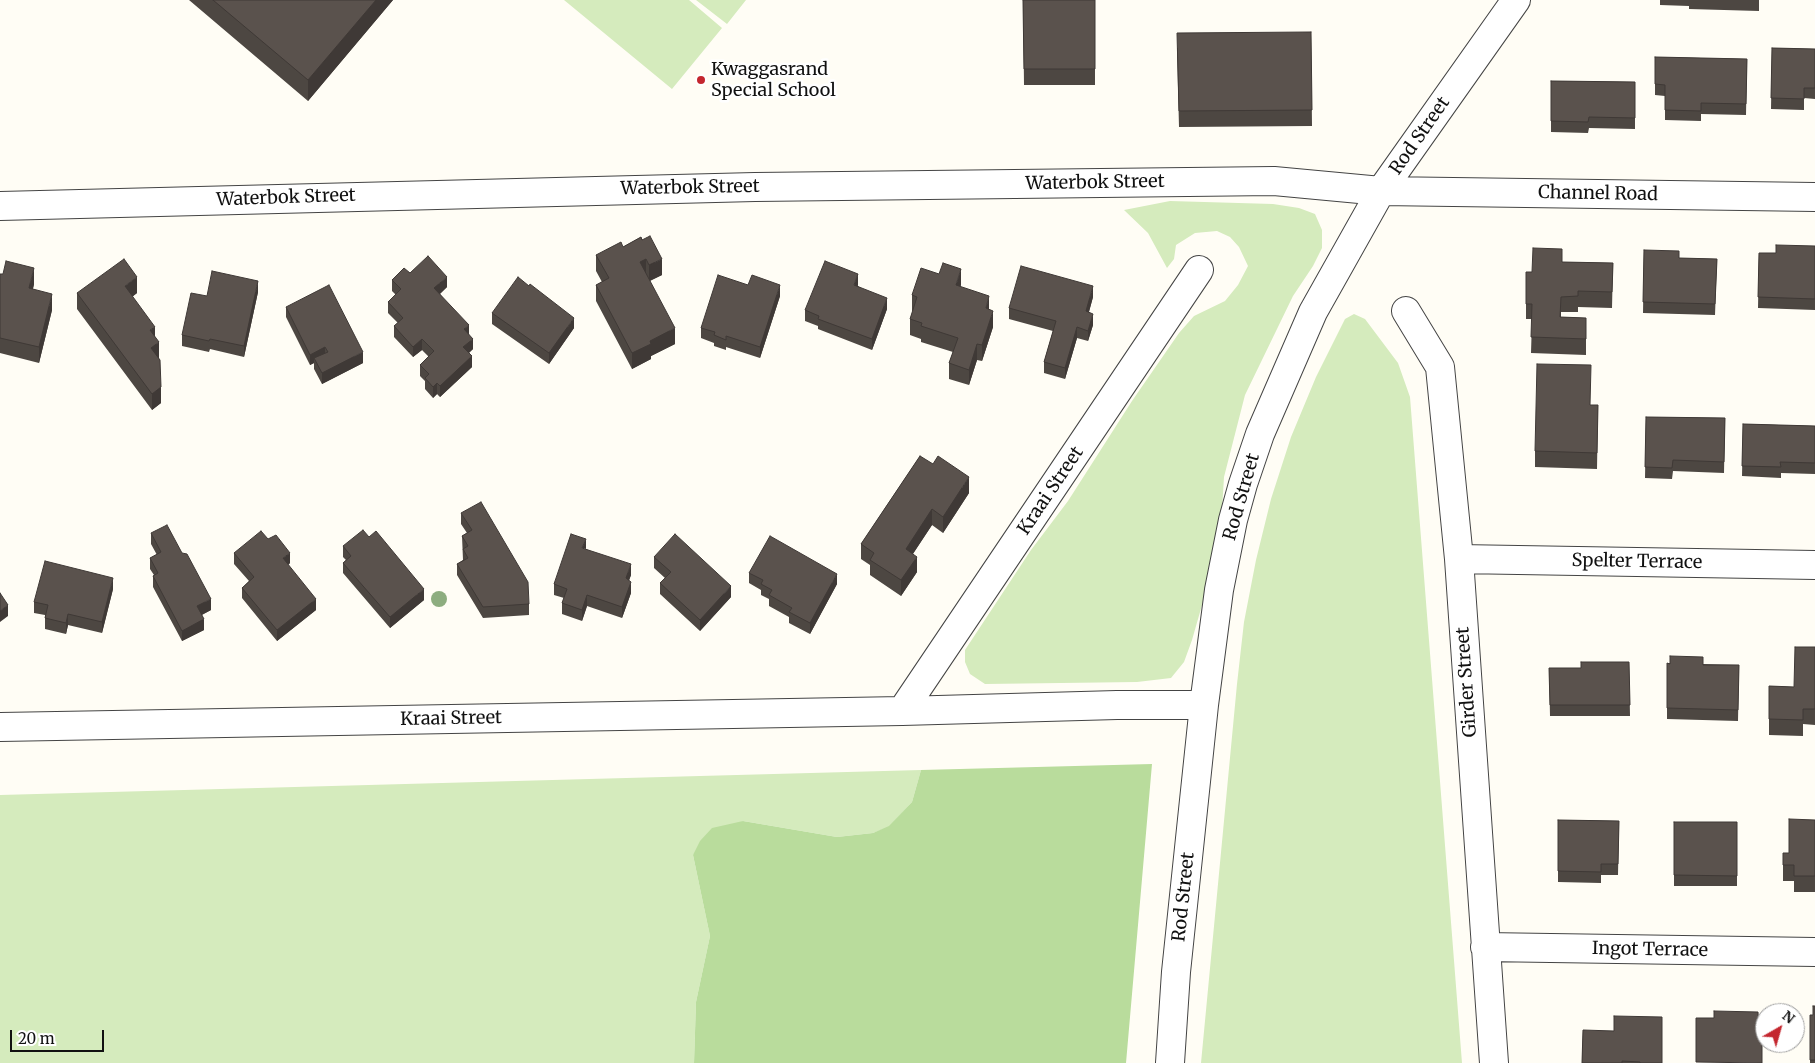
<!DOCTYPE html>
<html>
<head>
<meta charset="utf-8">
<style>
  body { margin:0 }
  #map { position:relative; width:1815px; height:1063px; overflow:hidden; background:#fffdf5; font-family:Merriweather,serif }
  canvas { display:block }
  .north { position:absolute; left:1755px; top:1003px; width:50px; height:50px; box-sizing:border-box; background:#fff; border:1px solid #a0a0a0; border-radius:50%; rotate:38deg; font-size:14px; font-weight:700; line-height:20px; text-align:center; color:#111 }
  .north::after { content:''; display:block; margin:auto; width:18px; height:22px; background:#c4262e; clip-path:polygon(50% 0,100% 100%,50% 72%,0 100%) }
  .scale { position:absolute; left:10px; top:1030px; width:94px; height:22px; box-sizing:border-box; border:2px solid #111; border-top:0; padding-left:6px; font-size:15px; line-height:18px; white-space:nowrap; color:#111; -webkit-text-stroke:4px #fff; paint-order:stroke }
</style>
</head>
<body>
<div id="map">
<canvas width="1815" height="1063"></canvas>
<div class="north">N</div>
<div class="scale">20 m</div>
</div>
<script>
const ctx = document.querySelector('canvas').getContext('2d');
ctx.lineJoin = 'round';
function fill(path, color) { ctx.fillStyle = color; ctx.fill(path, 'evenodd'); }
const toPath = rows => new Path2D(rows.map(r => 'M' + r).join(''));
function trace(path, color, width, dash) { ctx.strokeStyle = color; ctx.lineWidth = width; ctx.lineCap = dash ? 'butt' : 'round'; ctx.setLineDash(dash || []); ctx.stroke(path); }
function write(font, color, halo, rows, align = 'center') {
  ctx.font = font + ' Merriweather,serif'; ctx.lineWidth = 5; ctx.setLineDash([]); ctx.textBaseline = 'middle'; ctx.strokeStyle = halo; ctx.fillStyle = color; for (const [text, x, y, turn = 0] of rows) {
    ctx.save(); ctx.translate(x, y); ctx.rotate((+turn || 0) * Math.PI / 180); ctx.textAlign = isNaN(turn) ? turn : align; if (halo) ctx.strokeText(text, 0, 0); ctx.fillText(text, 0, 0); ctx.restore();
  }
}
fill(toPath([
  [564,0,689,0,722,28,672,89],
  [696,0,746,0,727,24],
  [1170,201,1273,204,1299,208,1315,214,1322,230,1322,248,1313,266,1293,296,1245,395,1224,477,1220,542,1192,640,1184,662,1171,678,1137,682,985,684,970,674,965,662,965,650,1031,550,1068,501,1132,401,1179,333,1194,316,1225,301,1238,285,1248,266,1239,247,1230,237,1217,231,1195,233,1176,245,1174,259,1167,268,1148,233,1124,210],
  [1354,314,1365,319,1398,363,1410,397,1462,1063,1201,1063,1237,684,1244,622,1256,560,1271,499,1291,437,1316,377,1345,319],
  [921,770,912,802,889,827,873,833,837,837,743,821,693,855,710,936,696,1002,694,1063,0,1063,0,795]
]), '#d5ebbd');
fill(toPath([
  [1152,764,1126,1063,694,1063,696,1002,710,936,693,855,700,841,712,828,743,821,837,837,873,833,889,826,912,802,921,770]
]), '#b9dc9c');
const minor = toPath([
  [0,206,755,187,1274,181,1381,191,1815,197],
  [1406,311,1440,367,1459,559,1494,1063],
  [1459,559,1815,565],
  [902,711,1199,270],
  [0,727,902,711,1117,705,1204,705],
  [1485,947,1815,952],
  [1170,1063,1176,972,1204,705,1219,590,1233,520,1243,484,1260,434,1313,312,1381,191,1516,0]
]);
trace(minor, '#444', 30);
trace(minor, '#fff', 28);
ctx.fillStyle = '#8dad7f';
for (const [x, y] of [
  [439,599]
]) { ctx.beginPath(); ctx.arc(x, y, 8, 0, 2 * Math.PI); ctx.fill(); }
fill(toPath([
  [189,0,393,0,308,101],
  [1023,0,1095,0,1095,85,1024,85],
  [1660,0,1759,0,1759,11,1689,9,1689,6,1660,5],
  [1311,32,1312,126,1179,127,1177,48],
  [1772,48,1815,49,1815,99,1804,98,1804,110,1771,109],
  [1655,57,1747,59,1746,115,1701,114,1701,121,1665,120,1665,96,1655,95],
  [1551,81,1635,82,1635,129,1589,128,1588,133,1551,132],
  [641,237,662,275,650,281,675,344,651,356,651,359,632,369,596,301,596,285,602,282,596,271,596,255,623,247],
  [1815,246,1815,310,1758,308,1759,253,1776,253],
  [1644,250,1679,258,1717,259,1715,315,1643,313],
  [1562,262,1613,263,1612,308,1578,307,1578,312,1561,312,1561,317,1586,318,1586,355,1531,353,1532,319,1526,319,1526,272,1532,272],
  [410,273,447,287,440,294,469,334,473,349,469,353,472,367,440,397,437,394,433,398,425,389,425,381,420,376,420,365,429,357,422,350,413,357,394,337,394,326,398,323,388,313,388,302,396,295,392,291,392,280],
  [0,274,34,284,33,289,52,310,39,363,0,353],
  [939,274,961,285,960,286,989,309,993,327,982,361,977,360,969,385,949,379,949,363,953,352,921,342,921,339,910,335,910,319,913,311,912,311,912,295],
  [748,285,780,296,760,358,726,347,726,350,714,346,714,343,701,338,701,328],
  [858,285,858,286,887,309,872,350,818,329,818,326,805,321,805,310],
  [258,292,244,357,210,349,209,352,182,346,182,335,207,296],
  [77,293,137,293,132,297,155,337,159,358,161,403,152,410,77,309],
  [1093,297,1089,312,1093,325,1088,341,1077,338,1065,379,1044,373,1044,362,1053,331,1009,319,1009,308],
  [286,307,363,363,322,384,314,369,314,363,310,365,286,317],
  [492,313,574,328,549,364,492,324],
  [1591,405,1598,405,1597,469,1535,467,1535,451],
  [1646,417,1725,418,1724,473,1673,471,1672,479,1645,478],
  [1743,424,1815,426,1815,474,1781,473,1781,478,1742,476],
  [920,456,969,493,943,533,932,525,913,554,917,572,901,596,870,575,870,565,861,559,861,544],
  [461,513,529,604,529,615,483,618,457,575,457,564,463,560,462,536,467,533,461,524],
  [151,533,211,610,202,615,204,630,182,641,153,587,153,576,154,575,150,569,150,558,157,555,151,544],
  [343,546,424,600,390,628,343,573,343,563,346,560,343,557],
  [586,549,631,575,629,580,631,593,622,618,587,606,582,621,562,614,562,603,564,598,554,595,554,584],
  [234,553,290,563,288,565,316,610,277,641,242,598,242,588,249,581,234,564],
  [654,557,731,597,700,631,660,594,660,583,665,578,654,568],
  [749,573,837,584,810,634,789,623,789,617,769,606,769,599,761,595,761,590,749,583],
  [113,589,102,633,68,625,66,634,45,629,45,615,34,613,34,602],
  [1815,647,1815,725,1803,724,1803,736,1769,735,1769,686,1794,687],
  [1629,662,1630,716,1550,716,1549,668,1581,668],
  [1667,663,1739,665,1738,721,1667,719],
  [1558,820,1619,821,1618,875,1601,875,1601,883,1558,882],
  [1815,820,1815,892,1794,892,1794,881,1783,881,1783,853,1789,853],
  [1674,822,1737,822,1737,886,1674,886],
  [1815,1006,1815,1063,1810,1063,1810,1015,1813,1015],
  [1583,1030,1662,1063,1582,1063]
]), '#4d4742');
fill(toPath([
  [376,0,393,0,308,101,308,80],
  [646,259,646,275,640,262],
  [662,259,662,275,649,281,649,265],
  [34,268,34,284,29,304,29,288],
  [961,269,961,285,956,301,956,285],
  [858,274,858,285,854,296,854,285],
  [137,277,137,293,125,302,125,286],
  [447,277,447,287,434,299,434,288],
  [258,281,258,292,244,357,244,346],
  [780,285,780,296,760,358,760,347],
  [1093,286,1093,297,1086,322,1086,311],
  [52,294,52,310,39,363,39,347],
  [989,296,989,312,986,308],
  [887,298,887,309,872,350,872,339],
  [993,311,993,327,982,361,982,345],
  [1093,314,1093,325,1088,341,1088,331],
  [574,318,574,328,549,364,549,353],
  [469,325,469,335,464,329],
  [155,327,155,342,150,330],
  [1077,327,1077,338,1065,379,1065,368],
  [675,328,675,344,651,356,651,359,632,369,632,353,650,341],
  [422,339,422,350,413,357,413,347],
  [473,339,473,349,463,358,463,347],
  [159,342,159,358,151,364,151,348],
  [977,344,977,360,969,385,969,370],
  [325,347,325,358,314,358,314,363,310,365,310,355],
  [363,352,363,363,322,384,322,373],
  [472,356,472,367,440,397,440,386],
  [437,383,437,394,433,398,433,387],
  [161,387,161,403,152,410,152,394],
  [969,477,969,493,943,533,943,517],
  [932,509,932,525,906,564,906,549],
  [586,539,586,549,582,548],
  [290,553,290,563,283,569,283,558],
  [917,557,917,572,901,596,901,580],
  [631,564,631,575,626,589,626,578],
  [837,574,837,584,810,634,810,623],
  [113,578,113,589,102,633,102,622],
  [631,582,631,593,622,618,622,607],
  [731,586,731,597,700,631,700,620],
  [424,589,424,600,390,628,390,617],
  [587,595,587,606,582,621,582,610],
  [211,599,211,610,197,617,197,606],
  [316,599,316,610,277,641,277,630],
  [8,605,8,616,0,622,0,611],
  [68,614,68,625,66,634,66,623],
  [204,619,204,630,182,641,182,631]
]), '#3f3936');
const building = toPath([
  [213,0,376,0,308,80,213,0],
  [1023,0,1095,0,1095,69,1024,69,1023,0],
  [1311,32,1312,110,1179,111,1177,33,1311,32],
  [1772,48,1815,49,1815,88,1804,88,1804,99,1771,98,1772,48],
  [1655,57,1747,59,1746,104,1701,103,1701,111,1665,110,1665,85,1655,84,1655,57],
  [1551,81,1635,82,1635,118,1589,117,1588,122,1551,121,1551,81],
  [650,236,662,259,649,265,646,259,640,262,675,328,650,341,651,344,632,353,596,285,609,278,596,255,621,242,623,247,641,237,642,240,650,236],
  [1776,245,1815,246,1815,299,1758,297,1759,253,1776,253,1776,245],
  [1533,248,1562,249,1562,262,1613,263,1612,292,1578,291,1578,296,1561,297,1560,317,1586,318,1586,339,1531,337,1532,304,1526,304,1526,272,1532,272,1533,248],
  [1644,250,1679,251,1679,258,1717,259,1715,304,1643,302,1644,250],
  [428,256,447,277,434,288,469,325,464,329,473,339,463,347,472,356,440,386,437,383,433,387,425,378,429,374,420,365,434,351,422,339,413,347,394,326,403,318,388,302,401,289,392,280,404,268,410,273,428,256],
  [124,259,137,277,125,286,155,327,150,330,159,342,151,348,160,360,161,387,152,394,77,293,124,259],
  [6,261,34,268,29,288,52,294,39,347,0,338,0,274,3,274,6,261],
  [825,261,858,274,854,285,887,298,872,339,818,319,819,316,805,310,825,261],
  [943,263,961,269,956,285,989,296,986,308,993,311,982,345,977,344,969,370,949,363,958,338,921,326,922,323,910,319,917,297,912,295,921,268,939,274,943,263],
  [1021,266,1093,286,1086,311,1093,314,1088,331,1077,327,1065,368,1044,362,1056,321,1009,308,1021,266],
  [212,271,258,281,244,346,210,339,209,341,182,335,191,293,207,296,212,271],
  [718,275,748,285,752,275,780,285,760,347,726,336,726,340,714,335,715,332,701,328,718,275],
  [518,277,529,286,530,284,574,318,549,353,492,313,518,277],
  [329,285,363,352,322,373,314,358,328,352,325,347,310,355,286,307,329,285],
  [1537,364,1591,365,1590,405,1598,405,1597,453,1535,451,1537,364],
  [1646,417,1725,418,1724,462,1673,460,1672,468,1645,467,1646,417],
  [1743,424,1815,426,1815,463,1780,462,1781,467,1742,466,1743,424],
  [920,456,933,464,938,456,969,477,943,517,932,509,906,549,917,557,901,580,870,560,874,553,861,544,920,456],
  [481,502,528,582,529,604,483,607,457,564,468,558,463,549,468,546,462,536,472,530,461,513,481,502],
  [167,525,182,553,187,554,211,599,197,606,204,619,182,631,153,576,158,573,150,558,161,552,151,533,167,525],
  [363,530,369,537,376,531,424,589,390,617,343,563,351,556,343,546,363,530],
  [261,531,268,539,276,535,290,553,283,558,316,599,277,630,242,588,254,577,234,553,261,531],
  [571,534,586,539,582,548,631,564,626,578,631,582,622,607,587,595,582,610,562,603,567,589,554,584,571,534],
  [675,534,731,586,700,620,660,583,671,572,654,557,675,534],
  [770,536,837,574,810,623,789,612,792,608,769,595,772,590,761,584,763,580,749,573,770,536],
  [45,561,113,578,102,622,68,614,66,623,45,618,48,605,34,602,45,561],
  [0,593,8,605,0,611,0,593],
  [1795,647,1815,647,1815,709,1803,709,1803,720,1769,719,1769,686,1794,687,1795,647],
  [1670,656,1703,657,1703,665,1739,665,1738,710,1667,708,1667,663,1670,664,1670,656],
  [1581,662,1629,662,1630,705,1550,705,1549,668,1581,668,1581,662],
  [1789,819,1815,820,1815,876,1794,876,1794,865,1783,865,1783,853,1789,853,1789,819],
  [1558,820,1619,821,1618,864,1601,864,1601,872,1558,871,1558,820],
  [1674,822,1737,822,1737,876,1674,875,1674,822],
  [1813,1006,1815,1006,1815,1060,1810,1060,1810,1015,1813,1015,1813,1006],
  [1714,1011,1758,1012,1759,1034,1762,1034,1762,1063,1696,1062,1696,1018,1714,1018,1714,1011],
  [1614,1016,1662,1017,1662,1063,1640,1063,1640,1062,1622,1061,1622,1063,1582,1063,1583,1030,1614,1031,1614,1016]
]);
fill(building, '#5a524d');
trace(building, '#3f3936', 1);
for (const [x, y, r, color] of [
  [701,80,5,"#c4262e"]
]) { const dot = new Path2D(); dot.arc(x, y, r, 0, 2 * Math.PI); ctx.fillStyle = color; ctx.fill(dot); trace(dot, '#fff', 2); }
write('18px', '#111', '#fff', [
  ["Kwaggasrand",711,70],
  ["Special School",711,91]
], 'left');
write('18px', '#111', '#fff', [
  ["Rod Street",1420,136,-55],
  ["Waterbok Street",1095,183,-1],
  ["Waterbok Street",690,188,-1],
  ["Channel Road",1598,194,1],
  ["Waterbok Street",286,198,-2],
  ["Kraai Street",1051,491,-56],
  ["Rod Street",1242,497,-74],
  ["Spelter Terrace",1637,562,1],
  ["Girder Street",1467,682,-94],
  ["Kraai Street",451,719,-1],
  ["Rod Street",1184,897,-84],
  ["Ingot Terrace",1650,950,1]
]);
</script>
</body>
</html>
